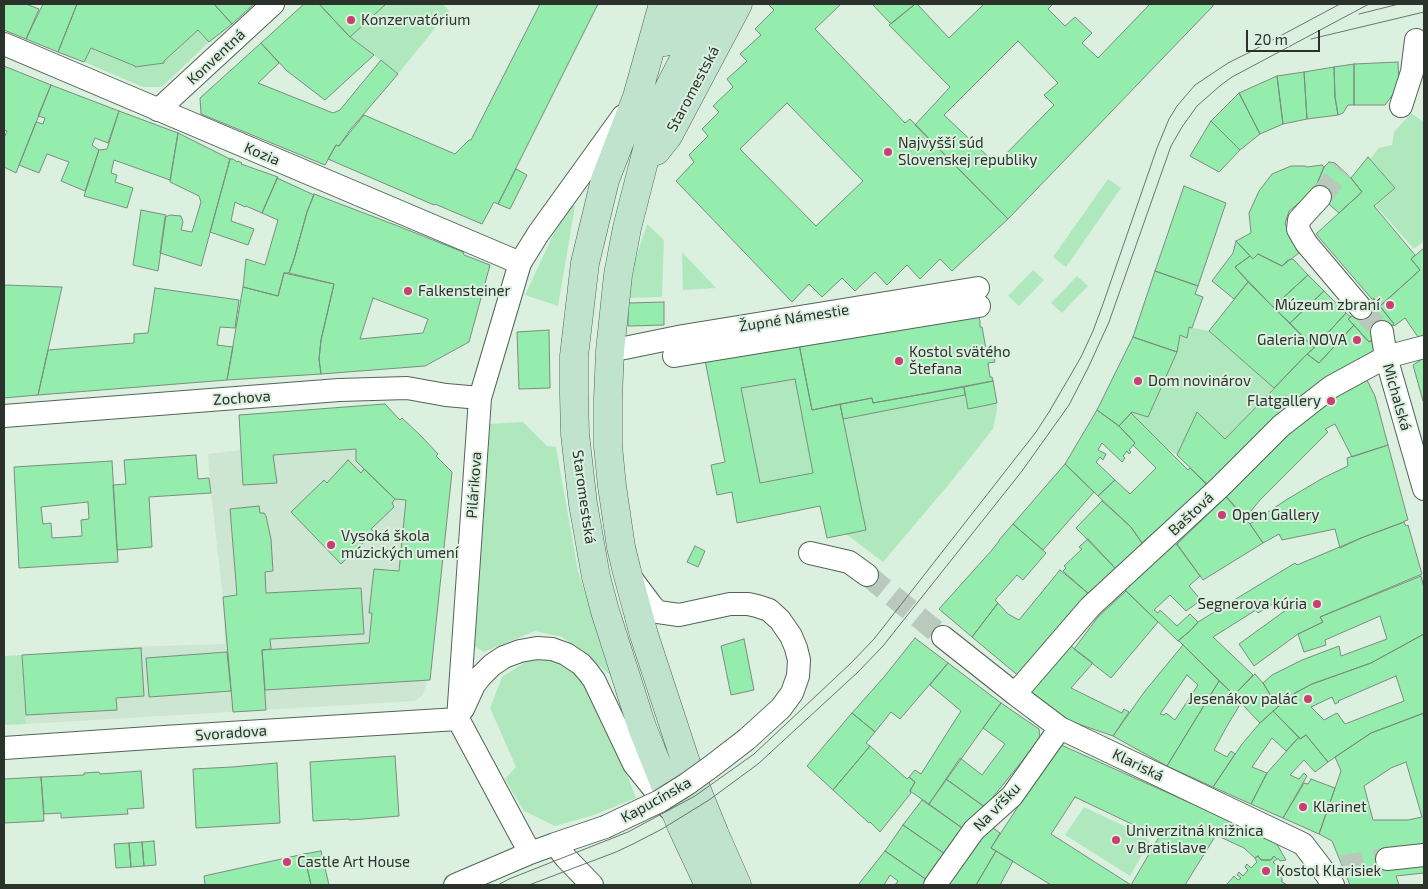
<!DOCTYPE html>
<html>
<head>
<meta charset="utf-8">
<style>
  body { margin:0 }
  #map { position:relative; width:1428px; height:889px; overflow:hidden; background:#dcf0e0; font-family:"Exo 2",sans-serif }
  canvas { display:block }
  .frame { position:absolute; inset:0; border:5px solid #2b322c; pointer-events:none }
  .scale { position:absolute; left:1246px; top:30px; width:74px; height:22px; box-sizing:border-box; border:2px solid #2b322c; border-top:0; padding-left:6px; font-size:15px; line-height:18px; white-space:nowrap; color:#2b322c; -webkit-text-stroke:4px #dcf0e0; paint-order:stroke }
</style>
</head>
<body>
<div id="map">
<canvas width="1428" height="889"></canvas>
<div class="frame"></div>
<div class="scale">20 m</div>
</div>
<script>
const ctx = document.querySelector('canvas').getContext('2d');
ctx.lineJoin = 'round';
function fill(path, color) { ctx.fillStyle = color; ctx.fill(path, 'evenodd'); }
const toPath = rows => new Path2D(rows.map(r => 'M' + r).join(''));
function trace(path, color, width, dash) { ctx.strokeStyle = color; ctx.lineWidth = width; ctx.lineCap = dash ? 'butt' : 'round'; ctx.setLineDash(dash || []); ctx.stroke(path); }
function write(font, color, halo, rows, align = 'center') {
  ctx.font = font + ' "Exo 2",sans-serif'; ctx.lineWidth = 4; ctx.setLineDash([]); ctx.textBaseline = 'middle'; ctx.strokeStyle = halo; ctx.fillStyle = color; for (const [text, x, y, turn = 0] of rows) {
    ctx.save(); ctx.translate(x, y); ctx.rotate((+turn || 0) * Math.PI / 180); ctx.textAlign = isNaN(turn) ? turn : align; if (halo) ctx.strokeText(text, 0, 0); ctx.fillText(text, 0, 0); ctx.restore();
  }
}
fill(toPath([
  [385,404,400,420,402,418,421,436,438,454,436,456,452,472,430,680,427,680,423,695,415,701,26,724,22,655,125,647,225,644,223,597,211,493,208,454,241,450,239,415]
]), '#cce6d2');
fill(toPath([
  [386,4,443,4,449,11,398,74,350,37],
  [198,30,209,42,165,84,160,87,143,87,84,62,91,48,135,66,135,67,164,63,164,61],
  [1411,113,1424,122,1424,241,1414,249,1376,206,1395,188,1370,159,1379,148,1392,145,1394,132],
  [1108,179,1121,188,1066,267,1053,257],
  [568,203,575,206,558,306,525,295],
  [647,224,664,240,662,297,628,298,636,258],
  [682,252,716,288,717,288,683,290],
  [1033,270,1044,280,1019,306,1008,296],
  [1077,276,1088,286,1062,313,1051,303],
  [1189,327,1209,331,1274,388,1225,439,1198,413,1177,455,1165,447,1131,413,1132,412,1148,417,1177,352,1180,335,1187,338],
  [795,379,813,473,760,483,741,388],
  [965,395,968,409,997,403,997,409,993,429,950,483,883,562,846,534,843,419],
  [523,422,547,446,556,447,578,571,610,675,583,652,562,637,535,631,484,652,474,646,486,424],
  [22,655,26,724,4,725,4,656],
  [530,659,555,660,572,670,598,700,636,798,594,815,555,826,524,811,505,779,516,767,490,708,502,677],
  [1084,807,1145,836,1144,837,1150,841,1130,876,1065,835]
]), '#b0e8be');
const building = toPath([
  [4,4,26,4,39,9,26,39,4,30,4,4],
  [43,4,77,4,58,52,26,39,43,4],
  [77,4,214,4,232,24,209,42,198,30,164,61,164,63,135,67,135,66,91,48,84,62,58,52,77,4],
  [214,4,254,4,232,24,214,4],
  [304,4,319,4,350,37,374,55,325,100,287,71,261,43,304,4],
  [319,4,386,4,350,37,319,4],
  [540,4,598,4,498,204,494,202,482,224,435,204,434,205,328,159,336,145,339,146,364,115,455,154,469,140,471,140,540,4],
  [768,4,841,4,815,29,905,123,910,119,1008,219,952,271,940,259,920,279,907,265,887,285,875,272,855,291,842,278,822,297,809,284,792,302,676,181,694,162,689,155,708,136,702,129,719,112,713,106,733,87,727,79,747,61,740,54,761,35,755,29,774,10,768,4],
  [787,103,863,181,816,226,740,149,787,103],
  [872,4,915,4,891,24,872,4],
  [915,4,917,4,949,38,984,4,1053,4,1048,9,1065,26,1075,17,1092,33,1082,43,1098,58,1150,4,1213,4,1213,6,1008,219,915,125,950,87,889,25,915,4],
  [1018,41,1058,83,1044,95,1054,105,996,164,944,115,1018,41],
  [261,43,279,63,258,83,333,113,340,110,381,60,398,74,350,130,339,146,336,145,325,165,201,114,200,98,261,43],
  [1398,62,1399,83,1394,93,1385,105,1354,105,1354,64,1398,62],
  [1354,64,1354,105,1348,105,1343,113,1338,115,1335,97,1334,67,1354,64],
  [4,66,51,85,16,173,4,167,4,135,5,136,7,131,4,130,4,66],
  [1334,67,1335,97,1338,115,1307,119,1304,72,1334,67],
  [1304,72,1307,119,1283,124,1277,76,1304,72],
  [1277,76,1283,124,1260,134,1239,93,1277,76],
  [51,85,119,111,108,143,95,138,92,145,99,150,85,191,61,181,69,162,47,154,39,173,19,165,36,122,43,124,45,118,38,116,51,85],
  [1239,93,1260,134,1240,150,1211,121,1239,93],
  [119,111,178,133,170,180,114,160,111,173,117,175,115,182,133,188,127,208,84,196,99,150,107,149,119,111],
  [1211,121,1240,150,1219,172,1190,156,1211,121],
  [178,133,230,159,201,266,160,253,165,217,170,215,181,216,183,222,181,230,192,232,201,202,199,196,170,182,178,133],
  [1368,157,1395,188,1374,206,1415,255,1411,259,1420,270,1380,306,1374,299,1372,299,1316,234,1362,192,1351,178,1368,157],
  [230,159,233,159,237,162,238,161,242,163,241,164,278,177,262,213,246,206,245,207,235,202,231,221,254,229,248,245,210,232,230,159],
  [1329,162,1335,163,1351,178,1362,192,1339,213,1314,191,1324,167,1329,162],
  [1322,165,1324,167,1314,191,1289,211,1285,224,1299,253,1282,266,1258,254,1253,259,1236,241,1251,233,1249,213,1259,191,1272,174,1291,166,1305,166,1307,167,1322,165],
  [516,169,527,175,510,209,498,204,516,169],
  [277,178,314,195,307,212,294,259,289,273,284,273,278,296,243,287,246,259,265,265,278,220,262,213,277,178],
  [1184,186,1226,203,1198,286,1155,271,1184,186],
  [314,194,398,226,463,252,464,255,490,265,469,342,425,366,321,374,319,359,321,340,334,284,289,273,294,259,307,212,314,194],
  [373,298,428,319,423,333,360,339,373,298],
  [141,210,166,215,158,271,133,265,141,210],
  [1236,241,1250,256,1235,267,1248,282,1234,299,1212,281,1233,253,1236,241],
  [1424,248,1424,338,1420,340,1405,318,1394,326,1393,325,1394,324,1380,306,1420,270,1411,259,1424,248],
  [1258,254,1282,266,1288,260,1293,259,1308,275,1273,307,1235,267,1250,256,1253,259,1258,254],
  [1155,271,1198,286,1195,294,1203,297,1192,328,1189,327,1187,338,1180,335,1177,352,1133,337,1155,271],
  [284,273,334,284,321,340,319,359,321,374,227,380,243,287,278,296,284,273],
  [1308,275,1324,291,1290,323,1273,307,1308,275],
  [1248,282,1314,348,1307,354,1274,388,1209,331,1248,282],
  [4,285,62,287,38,395,4,398,4,285],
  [155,288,239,300,235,328,220,327,217,345,233,347,227,380,38,395,48,350,134,343,134,334,148,333,155,288],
  [1324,291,1346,313,1314,348,1290,323,1324,291],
  [1374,299,1394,324,1369,342,1348,319,1374,299],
  [664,302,664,325,628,326,628,303,664,302],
  [1346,313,1351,317,1348,319,1354,325,1319,363,1307,354,1314,348,1346,313],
  [978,316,980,321,980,327,982,327,986,349,992,347,995,362,988,363,990,377,992,377,993,381,873,403,872,398,812,410,798,339,978,316],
  [1354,325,1369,342,1376,338,1377,349,1288,413,1264,399,1307,354,1319,363,1354,325],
  [549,330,550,388,519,389,517,332,549,330],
  [1133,337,1177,352,1148,417,1132,412,1119,426,1097,410,1133,337],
  [798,339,812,410,840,404,866,530,827,538,820,506,737,523,732,492,717,495,711,465,725,462,704,355,798,339],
  [795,379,813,473,760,483,741,388,795,379],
  [1424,358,1424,401,1423,401,1413,365,1424,358],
  [1363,372,1375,396,1388,445,1352,457,1335,424,1325,429,1328,432,1260,500,1245,518,1226,496,1310,407,1363,372],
  [993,381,997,403,968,409,964,387,993,381],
  [964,387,965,395,843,419,840,404,872,398,873,403,964,387],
  [1264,399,1283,410,1210,487,1177,455,1197,412,1225,439,1264,399],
  [385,404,400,420,402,418,421,436,438,454,436,456,452,472,430,680,265,690,262,650,369,643,372,613,369,613,374,569,399,571,406,500,395,499,356,461,356,449,273,455,277,483,243,485,239,415,385,404],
  [1097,410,1119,426,1135,443,1129,450,1131,452,1129,454,1127,451,1123,456,1125,458,1122,462,1102,443,1098,450,1106,454,1103,460,1100,457,1096,462,1115,480,1098,496,1065,464,1097,410],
  [1131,413,1188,470,1190,468,1207,485,1142,543,1131,527,1098,496,1115,480,1130,494,1156,468,1133,445,1135,443,1119,426,1131,413],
  [1388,445,1408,520,1404,521,1404,522,1361,538,1340,548,1335,529,1282,540,1279,534,1263,543,1250,524,1286,500,1323,478,1348,466,1347,458,1388,445],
  [196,455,198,479,209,478,211,493,149,497,152,547,117,550,113,485,126,484,124,460,196,455],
  [348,460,361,473,364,469,395,499,392,503,394,507,371,529,374,532,341,564,291,512,324,480,327,483,348,460],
  [112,461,118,562,19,568,14,467,112,461],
  [88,502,89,519,81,520,82,536,52,538,51,523,43,524,41,507,88,502],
  [1065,464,1094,492,1043,550,1013,524,1065,464],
  [1226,497,1250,524,1263,543,1203,580,1177,544,1226,497],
  [1102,501,1131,527,1142,543,1116,569,1076,528,1102,501],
  [259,506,260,513,264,513,266,516,271,539,273,571,265,572,266,593,361,588,364,634,270,639,271,649,262,650,266,710,233,712,223,597,237,595,230,509,259,506],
  [1404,522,1406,526,1408,525,1422,574,1320,617,1323,622,1298,634,1254,666,1239,644,1286,610,1281,599,1258,613,1256,610,1213,637,1253,675,1234,695,1179,641,1178,641,1191,630,1198,622,1295,563,1297,565,1361,538,1404,522],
  [1013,524,1046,553,1023,580,1017,575,995,600,998,603,972,637,939,609,992,550,999,541,999,540,1013,524],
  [1088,539,1116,569,1090,595,1063,571,1066,568,1064,566,1082,549,1079,547,1088,539],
  [1174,541,1200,576,1189,586,1201,600,1186,611,1170,595,1154,610,1158,613,1160,610,1177,626,1190,614,1198,622,1191,630,1178,641,1123,588,1174,541],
  [695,546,705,551,698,567,687,562,695,546],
  [1060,570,1090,595,1021,678,972,637,998,603,1008,614,1019,620,1060,570],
  [1421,576,1424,588,1424,634,1371,663,1312,684,1295,693,1278,707,1263,683,1272,675,1302,660,1339,646,1341,656,1387,639,1380,616,1325,640,1326,645,1304,652,1298,634,1323,622,1320,617,1421,576],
  [1126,591,1158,622,1111,678,1074,649,1098,617,1126,591],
  [1424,634,1424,713,1371,733,1328,762,1306,735,1300,739,1273,711,1295,693,1312,684,1371,663,1424,634],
  [1396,676,1404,701,1345,724,1337,713,1324,720,1311,707,1332,697,1335,704,1339,702,1338,701,1396,676],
  [915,638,948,663,900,719,891,712,875,732,852,713,884,677,915,638],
  [744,639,754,690,731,695,721,646,744,639],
  [1067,643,1093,663,1071,688,1122,713,1124,709,1129,712,1113,736,1070,721,1029,690,1067,643],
  [1183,645,1219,681,1167,766,1113,736,1145,691,1183,645],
  [1187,675,1198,685,1175,720,1166,713,1164,715,1160,714,1187,675],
  [141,648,144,696,116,698,117,710,26,715,22,655,141,648],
  [227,652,231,691,149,697,146,658,227,652],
  [948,663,1001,703,929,804,910,791,915,782,909,777,915,770,921,774,961,711,930,685,948,663],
  [1255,674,1263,683,1278,707,1260,723,1241,703,1227,726,1214,750,1227,757,1231,751,1235,754,1213,787,1167,766,1219,681,1234,695,1255,674],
  [1001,703,1039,729,1040,739,985,807,946,779,960,758,982,775,1005,744,983,728,1001,703],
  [1273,711,1299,737,1286,751,1272,738,1252,767,1267,773,1251,804,1213,787,1242,744,1260,723,1273,711],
  [852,713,875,732,866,743,870,746,833,790,807,766,852,713],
  [1424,713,1424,873,1396,876,1399,885,1350,885,1332,841,1319,834,1341,771,1335,757,1371,733,1424,713],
  [1406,762,1422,817,1408,820,1373,820,1364,786,1391,768,1406,762],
  [1306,735,1328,762,1315,772,1304,760,1290,775,1299,779,1304,773,1307,776,1283,818,1251,804,1267,773,1299,737,1300,739,1306,735],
  [1059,744,1275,841,1286,860,1280,861,1279,859,1277,859,1274,856,1271,860,1261,860,1258,856,1255,858,1244,848,1216,835,1185,885,1051,885,991,848,1059,744],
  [1075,797,1159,837,1131,885,1051,834,1075,797],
  [870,746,907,779,909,777,915,782,910,791,911,793,880,832,870,822,869,823,833,790,870,746],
  [395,756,399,816,363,819,349,820,349,819,313,821,310,762,395,756],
  [277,763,280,823,196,828,193,769,232,767,277,763],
  [141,771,144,808,127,809,128,814,61,818,61,813,44,814,41,777,84,775,84,773,99,772,100,774,141,771],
  [41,777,44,821,4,823,4,779,41,777],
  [946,779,983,806,965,830,929,804,946,779],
  [1311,779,1335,788,1319,834,1283,818,1304,783,1308,784,1311,779],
  [922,800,965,830,945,854,903,825,922,800],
  [988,824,1000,833,991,848,996,851,976,885,945,885,988,824],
  [903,825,945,854,927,880,885,851,903,825],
  [154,841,156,865,144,866,142,842,154,841],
  [142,842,144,866,131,867,129,843,142,842],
  [129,843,131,867,116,868,114,844,129,843],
  [321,851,329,885,311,885,304,854,321,851],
  [885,851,927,880,924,885,895,885,898,881,890,875,884,885,858,885,885,851],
  [996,851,1013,861,1000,885,976,885,996,851],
  [304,854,311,885,205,885,204,876,304,854],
  [1258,856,1261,860,1271,860,1274,856,1277,859,1273,862,1281,870,1287,867,1288,869,1282,873,1282,882,1287,885,1229,885,1227,884,1234,876,1238,880,1241,878,1237,875,1239,872,1243,876,1248,870,1245,867,1247,864,1251,868,1257,862,1255,858,1258,856]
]);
fill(building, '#94ecad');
trace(building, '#7b8d7f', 1);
trace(toPath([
  [1320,197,1342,170],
  [1361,308,1382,332],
  [867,575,943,637],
  [1342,866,1387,859]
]), '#b9cabc', 22, [22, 11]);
const street = toPath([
  [4,44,520,263],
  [1401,106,1412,72,1416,40],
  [158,110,273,4],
  [1320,197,1299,220,1298,229,1306,243,1361,308],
  [1382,332,1386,357,1424,489],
  [610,351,683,336,978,288],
  [674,356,979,306],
  [4,416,339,390,407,388,446,395,480,398],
  [810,553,849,562,867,575],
  [631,578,652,606,658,612,679,615,730,604,748,604,757,606,769,610,780,620,791,636,796,648,799,660,798,676,792,693,781,708,747,739],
  [943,637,1015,694,1060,728,1303,844,1326,874,1333,885],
  [1015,694,1090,607,1220,487,1281,426,1331,387,1386,357,1424,347],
  [463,709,474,685,481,676,492,665,504,657,520,651,537,648,552,649,566,654,581,664,588,672,594,680,634,764,669,808],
  [4,748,164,737,458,719],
  [555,844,605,827],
  [530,853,458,719,480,398,520,263,538,234,623,116],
  [1387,859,1424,855],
  [455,885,530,853,555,844,566,858,592,885],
  [935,885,974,830,1012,796,1060,728]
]);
const secondary = toPath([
  [663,4,637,97,605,180,585,263,574,356,574,395,575,434,583,504,596,577,605,611,642,727,681,825,709,885],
  [712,4,664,98,657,117,651,134,627,228,618,275,610,351,608,398,608,446,612,486,621,547,627,572,644,635,687,766,715,835,737,885],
  [665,42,685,4],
  [656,151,668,136,738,4]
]);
trace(street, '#536457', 24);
trace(secondary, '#536457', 29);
trace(street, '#fff', 22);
trace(secondary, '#c0e3ce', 28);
trace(toPath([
  [1359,14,1399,4],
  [1311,39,1424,12],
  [498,885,509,879,628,832,695,796,754,754,851,663,874,639,1036,432,1049,412,1081,357,1093,331,1103,304,1157,148,1169,119,1177,106,1195,85,1228,63,1252,51,1340,4],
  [529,885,616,852,633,844,662,829,709,800,758,764,858,672,883,646,1022,471,1069,405,1089,366,1109,322,1171,146,1182,127,1197,106,1221,85,1232,77,1369,4]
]), '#69756b', 1);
const streetBridge = toPath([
  [605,827,660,801,687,784,712,766,747,739]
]);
trace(streetBridge, '#536457', 24, []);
trace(streetBridge, '#fff', 22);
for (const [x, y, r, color] of [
  [351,20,5,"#ca3e71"],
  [888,152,5,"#ca3e71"],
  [408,291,5,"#ca3e71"],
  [1390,305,5,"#ca3e71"],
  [1357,340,5,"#ca3e71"],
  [899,361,5,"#ca3e71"],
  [1138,381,5,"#ca3e71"],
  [1331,401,5,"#ca3e71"],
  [1222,515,5,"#ca3e71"],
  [331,545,5,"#ca3e71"],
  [1317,604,5,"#ca3e71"],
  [1308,699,5,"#ca3e71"],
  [1303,807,5,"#ca3e71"],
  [1116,840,5,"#ca3e71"],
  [287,862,5,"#ca3e71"],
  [1266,871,5,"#ca3e71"]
]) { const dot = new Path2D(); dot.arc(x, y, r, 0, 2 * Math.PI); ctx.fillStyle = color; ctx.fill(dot); trace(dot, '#dcf0e0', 2); }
write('15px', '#2b322c', '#dcf0e0', [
  ["Konzervatórium",361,20],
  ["Najvyšší súd",898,143],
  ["Slovenskej republiky",898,160],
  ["Falkensteiner",418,291],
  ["Múzeum zbraní",1380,305,"right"],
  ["Galeria NOVA",1347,340,"right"],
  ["Kostol svätého",909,352],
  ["Štefana",909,369],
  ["Dom novinárov",1148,381],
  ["Flatgallery",1321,401,"right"],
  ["Open Gallery",1232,515],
  ["Vysoká škola",341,536],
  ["múzických umení",341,553],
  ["Segnerova kúria",1307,604,"right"],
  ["Jesenákov palác",1298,699,"right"],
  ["Klarinet",1313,807],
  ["Univerzitná knižnica",1126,831],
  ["v Bratislave",1126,848],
  ["Castle Art House",297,862],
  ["Kostol Klarisiek",1276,871]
], 'left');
write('15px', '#2b322c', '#dcf0e0', [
  ["Konventná",216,57,-43],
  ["Staromestská",693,89,-62],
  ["Kozia",262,154,23],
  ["Župné Námestie",794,318,-9],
  ["Michalská",1397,397,74],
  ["Zochova",242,398,-4],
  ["Pilárikova",474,485,-86],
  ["Staromestská",584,497,82],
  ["Baštová",1191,514,-43],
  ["Svoradova",231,733,-4],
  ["Klariská",1138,765,26],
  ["Kapucínska",656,800,-29],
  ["Na vŕšku",997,807,-46]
]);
</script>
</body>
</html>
